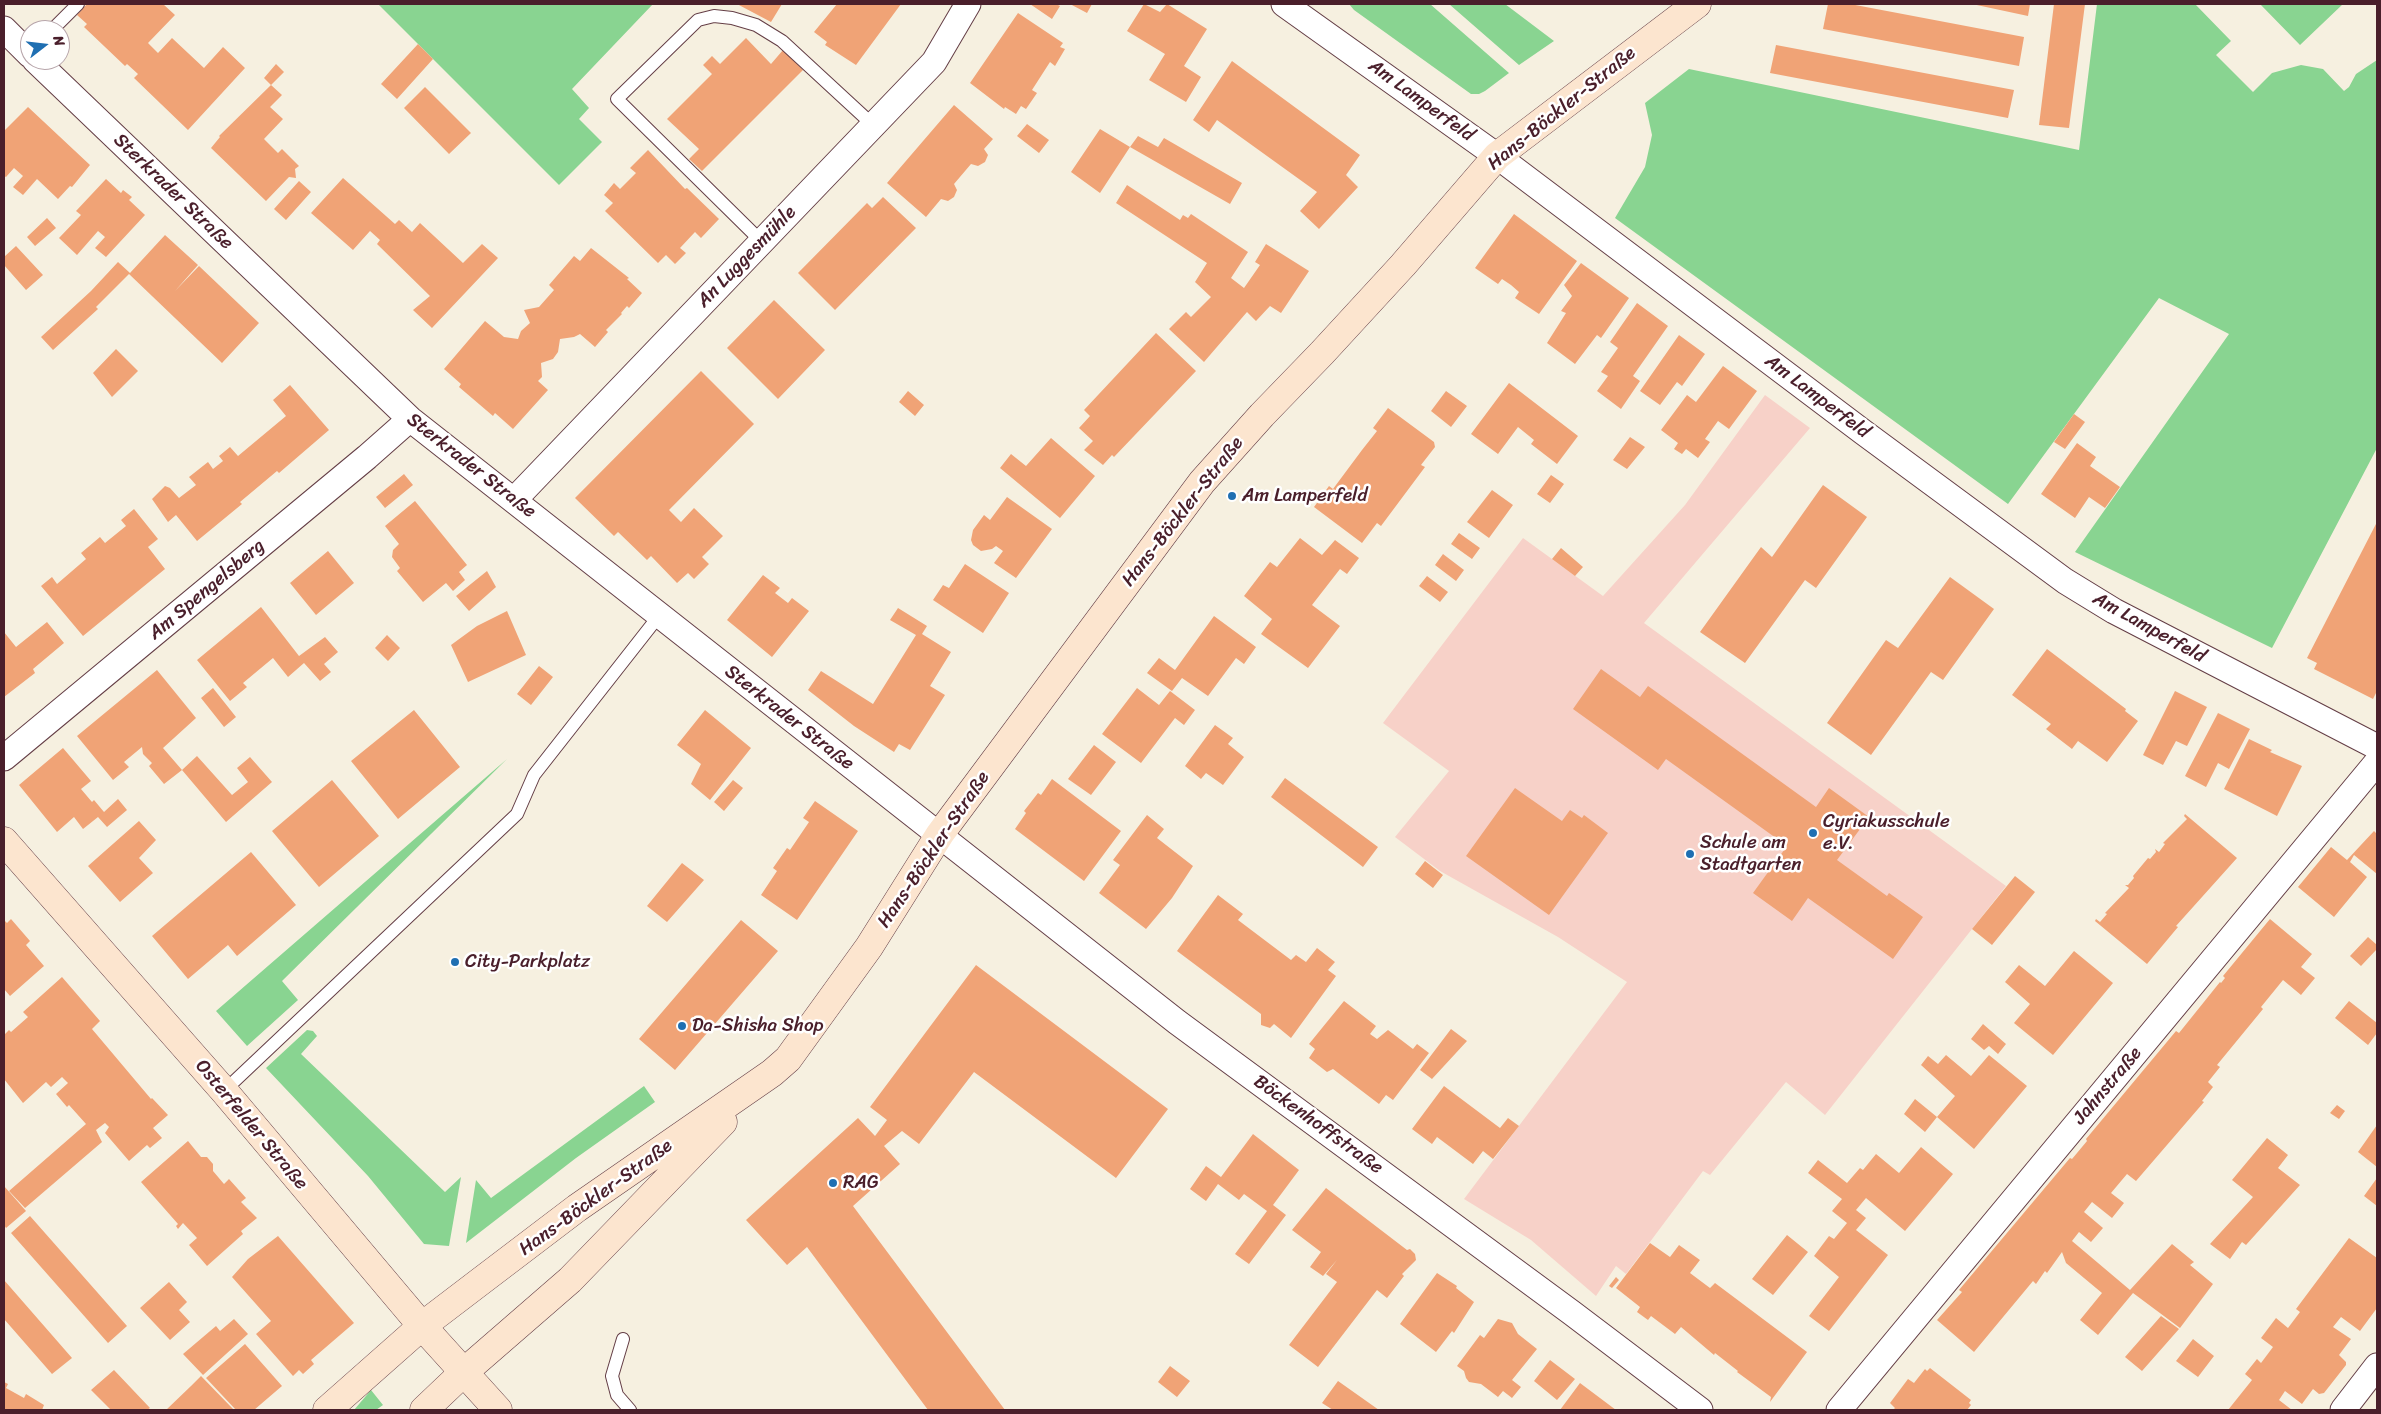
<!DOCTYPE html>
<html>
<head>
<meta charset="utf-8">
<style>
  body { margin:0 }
  #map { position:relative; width:2381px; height:1414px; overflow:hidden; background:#f6f0e0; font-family:Sriracha,sans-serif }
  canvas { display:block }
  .frame { position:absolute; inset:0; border:5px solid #4a1f2b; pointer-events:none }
  .north { position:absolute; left:20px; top:20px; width:50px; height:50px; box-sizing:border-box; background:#fff; border:1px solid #b7a5aa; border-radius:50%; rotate:74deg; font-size:14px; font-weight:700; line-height:20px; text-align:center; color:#4a1f2b }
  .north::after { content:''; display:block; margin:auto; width:18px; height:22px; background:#1f6fb2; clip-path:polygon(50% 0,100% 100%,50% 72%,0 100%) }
</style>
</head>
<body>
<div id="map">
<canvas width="2381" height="1414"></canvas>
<div class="frame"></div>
<div class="north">N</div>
</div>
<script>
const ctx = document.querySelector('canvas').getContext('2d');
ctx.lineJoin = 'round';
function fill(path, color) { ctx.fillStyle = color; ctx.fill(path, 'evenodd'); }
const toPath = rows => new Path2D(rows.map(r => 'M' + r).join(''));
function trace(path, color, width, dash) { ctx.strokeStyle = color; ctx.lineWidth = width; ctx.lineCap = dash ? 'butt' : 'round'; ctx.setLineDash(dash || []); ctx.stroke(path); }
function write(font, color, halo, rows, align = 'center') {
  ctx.font = font + ' Sriracha,sans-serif'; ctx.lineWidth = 5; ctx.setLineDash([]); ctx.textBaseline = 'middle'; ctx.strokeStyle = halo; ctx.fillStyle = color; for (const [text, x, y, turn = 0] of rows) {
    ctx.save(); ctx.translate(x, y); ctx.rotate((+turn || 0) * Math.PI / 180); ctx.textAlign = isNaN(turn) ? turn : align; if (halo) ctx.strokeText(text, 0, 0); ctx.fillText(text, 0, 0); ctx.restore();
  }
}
fill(toPath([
  [1765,395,1810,428,1644,623,2006,886,1825,1115,1786,1082,1710,1175,1703,1171,1626,1274,1616,1266,1596,1296,1531,1240,1464,1199,1627,982,1558,937,1440,871,1395,837,1449,771,1383,723,1523,538,1603,596,1685,505]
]), '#f7d1c8');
fill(toPath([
  [378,4,653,4,572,89,589,108,579,119,602,142,559,185],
  [1349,4,1430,4,1509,73,1485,91,1479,94,1471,94,1354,10],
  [1449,4,1505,4,1554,41,1519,65],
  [2097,4,2195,4,2231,41,2216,55,2253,92,2272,73,2301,65,2323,69,2344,91,2349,87,2356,74,2377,60,2377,448,2272,648,2075,552,2229,334,2159,298,2008,504,1615,218,1645,167,1652,135,1645,103,1689,69,2079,150],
  [2260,4,2343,4,2300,45],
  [507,759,282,981,298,1000,247,1046,216,1011],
  [307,1030,313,1031,317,1036,301,1054,445,1192,461,1177,449,1246,424,1244,368,1176,266,1068],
  [644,1086,655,1102,576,1158,466,1243,476,1180,491,1198],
  [371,1390,383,1405,376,1410,354,1410]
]), '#89d491');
fill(toPath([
  [87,4,163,4,175,15,148,43,158,53,172,38,204,68,223,47,245,68,188,130,134,78,138,74,127,64,125,66,84,27,87,24,77,15],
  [737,4,782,4,771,22],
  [837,4,901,4,856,65,825,45,827,42,814,32],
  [1030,4,1056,4,1060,6,1052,19],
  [1070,4,1092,4,1087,13],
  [1144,4,1160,12,1167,4,1207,29,1184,66,1201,77,1186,102,1149,80,1165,54,1127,31],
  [1828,4,1850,4,2024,37,2019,66,1823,29],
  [1972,4,2030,4,2028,16],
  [2054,4,2085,4,2069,128,2039,125],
  [1018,13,1063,43,1060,47,1065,49,1055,66,1050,62,1032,90,1037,93,1026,109,1021,106,1016,114,1005,107,1004,109,970,83],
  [746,38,771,64,783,50,803,70,702,171,689,159,699,149,667,119,712,74,703,65,712,56,720,64],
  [418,44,433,59,397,99,381,84],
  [1776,45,2014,90,2008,118,1770,73],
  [1232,61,1360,155,1346,175,1358,187,1319,229,1300,211,1317,192,1217,120,1209,132,1193,120],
  [276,64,284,72,271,85,264,78],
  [271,85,282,95,270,107,283,119,264,139,278,153,282,149,299,166,295,169,296,178,289,177,266,201,211,148,220,137,219,136],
  [425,87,471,133,449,154,404,108],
  [954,105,993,139,984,149,988,155,985,162,978,166,971,164,954,184,957,190,954,197,948,201,941,199,926,217,887,183],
  [28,107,90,165,72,187,70,186,58,199,37,179,23,195,13,187,23,176,14,168,6,177,4,176,4,131],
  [1027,124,1049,140,1039,153,1017,136],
  [1100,129,1130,147,1138,136,1158,147,1164,138,1242,183,1230,204,1130,147,1100,193,1071,172],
  [648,150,685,189,687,188,719,219,701,238,695,232,680,248,686,253,675,264,666,255,658,263,605,211,613,203,604,195,614,183,620,189,636,173,630,168],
  [343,178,395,224,399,220,412,232,420,223,463,263,482,244,498,258,432,328,413,310,430,296,377,244,380,240,370,231,353,250,311,213],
  [106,179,121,193,123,190,132,197,129,200,145,215,106,257,95,248,105,237,98,231,77,255,59,238,81,215,76,211],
  [299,181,311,192,286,220,274,209],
  [1127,185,1180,220,1183,215,1188,218,1191,214,1248,252,1231,278,1244,288,1260,265,1255,262,1266,244,1309,271,1281,313,1270,306,1256,321,1247,312,1204,362,1169,329,1186,312,1191,317,1211,297,1195,282,1207,263,1116,203],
  [883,197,916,228,835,310,798,273,867,203,872,208],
  [1514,214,1577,261,1539,314,1515,298,1519,292,1511,285,1502,279,1498,284,1475,268],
  [47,218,56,228,35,246,27,237],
  [165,235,198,265,175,291,199,266,259,323,222,363,129,274,96,307,98,309,53,350,41,337,91,291,118,262,130,273],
  [16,246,43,275,26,290,4,265,4,257],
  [591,248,629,278,627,279,642,293,629,308,627,306,621,313,622,314,606,330,608,332,595,347,580,334,574,337,560,339,558,352,553,359,541,363,542,377,538,381,548,390,513,429,495,413,493,416,459,387,461,384,444,369,485,321,504,337,518,339,521,331,530,323,524,310,539,307,554,290,549,285,574,256,580,261],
  [1581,263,1629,298,1601,338,1597,335,1575,364,1547,343,1566,313,1561,311,1572,296,1564,285],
  [774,300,825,350,778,399,727,348],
  [1637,303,1668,326,1633,376,1640,381,1621,409,1597,391,1608,376,1601,372,1618,348,1610,342],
  [1156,333,1196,371,1114,457,1112,455,1103,465,1084,450,1093,441,1079,428,1090,416,1084,410],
  [1679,335,1705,354,1682,386,1677,382,1660,405,1640,391],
  [116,349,138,371,112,397,93,373],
  [1723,366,1757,391,1729,429,1718,421,1705,439,1710,442,1698,458,1686,449,1682,454,1674,449,1678,443,1661,430,1687,395,1696,402],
  [701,371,754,424,669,510,681,522,694,508,723,536,702,557,709,564,694,579,688,573,677,583,651,556,647,560,618,532,614,536,575,498],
  [1509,383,1578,436,1557,464,1531,444,1534,440,1518,427,1498,454,1471,434],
  [290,385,329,430,279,473,277,471,240,502,242,504,197,541,176,515,168,522,152,499,165,486,170,488,179,498,196,485,189,477,208,462,213,469,223,461,219,456,230,447,238,456,286,416,273,400],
  [908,391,924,405,915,416,899,402],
  [1446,391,1467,406,1451,427,1431,411],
  [1388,408,1434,442,1435,447,1421,465,1425,467,1381,526,1377,523,1362,543,1314,507,1329,486,1333,489,1362,450,1377,431,1373,428],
  [2074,414,2085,422,2065,449,2054,442],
  [1630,437,1645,447,1627,469,1613,460],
  [1051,438,1095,476,1060,518,1000,468,1011,454,1026,466],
  [2077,443,2096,457,2090,466,2120,487,2105,508,2089,497,2075,518,2041,494],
  [404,474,413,485,385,508,376,497],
  [1551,475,1564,484,1550,503,1537,494],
  [1823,485,1867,517,1816,588,1805,580,1745,663,1700,632,1761,547,1772,557],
  [1492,490,1513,505,1489,538,1467,522],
  [1007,497,1052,529,1016,578,994,563,1003,551,996,546,992,549,981,551,973,545,971,540,973,530,984,515,990,520],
  [415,501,467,565,459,572,465,580,453,591,446,583,423,602,397,571,400,568,392,557,393,550,399,544,385,526],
  [134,509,158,539,148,547,165,569,83,636,41,586,52,577,57,584,86,559,81,553,100,537,105,543,126,526,121,520],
  [2377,522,2377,691,2373,699,2314,669,2317,663,2307,658],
  [1459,533,1480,548,1472,559,1451,544],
  [1300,538,1322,555,1335,540,1359,558,1347,574,1340,569,1312,605,1340,626,1308,668,1261,634,1272,619,1244,596,1270,562,1277,567],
  [1561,548,1583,567,1575,576,1552,559],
  [328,551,354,583,316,615,290,583],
  [1443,554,1464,570,1456,581,1435,565],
  [965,564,1009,593,983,633,933,600,943,585,949,588],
  [487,571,496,587,469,611,456,596],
  [763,575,780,588,775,593,788,603,792,598,809,611,772,657,727,620],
  [1427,576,1448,592,1440,602,1419,586],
  [1950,577,1994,609,1943,680,1931,672,1871,755,1827,723,1886,640,1898,648],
  [261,607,299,656,325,637,338,652,324,664,331,672,320,681,304,663,288,677,273,658,243,683,247,687,230,701,197,660],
  [898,608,927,626,922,634,951,652,930,686,945,695,910,750,899,744,894,752,854,726,808,690,821,671,873,704,916,635,890,620],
  [507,611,526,655,468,682,451,645,477,626],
  [1214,616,1256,647,1244,664,1236,658,1208,696,1182,678,1172,691,1147,673,1159,658,1175,670],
  [47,622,64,643,33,669,35,673,4,697,4,632,16,647],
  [387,635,400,648,388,661,375,648],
  [2047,649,2126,709,2125,711,2138,721,2107,762,2078,741,2072,749,2046,729,2051,724,2012,695],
  [539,666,553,677,531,705,517,694],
  [1601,669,1640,697,1648,686,1816,807,1829,788,1869,817,1837,860,1887,896,1889,893,1923,917,1893,959,1808,898,1792,921,1753,893,1787,846,1666,759,1658,770,1573,709],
  [157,670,196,718,163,748,182,770,164,784,149,766,152,763,143,754,142,747,124,762,129,767,113,780,77,736],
  [213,688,236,717,224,727,201,698],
  [1137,688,1159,705,1170,691,1195,710,1184,725,1175,718,1141,763,1102,734],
  [2175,691,2207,707,2187,746,2176,741,2163,765,2143,755],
  [414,710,460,767,398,819,351,761],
  [705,710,751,748,710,800,691,784,701,764,677,745],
  [2218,713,2250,729,2229,769,2218,763,2206,787,2185,776],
  [1215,725,1233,738,1228,744,1244,757,1223,785,1206,773,1201,779,1185,766],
  [2249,739,2272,750,2270,752,2302,766,2277,816,2224,789],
  [1094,745,1116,762,1091,795,1068,779],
  [63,748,91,781,81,789,92,802,94,800,104,812,118,799,127,810,107,827,98,817,83,829,74,817,57,832,19,785],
  [197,756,232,795,248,782,237,768,250,757,272,782,226,822,182,770],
  [1285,778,1378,847,1363,867,1271,797],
  [1052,779,1121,831,1084,881,1015,829,1026,813,1024,811,1038,793,1041,795],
  [332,780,379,836,319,887,272,831],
  [733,780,743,788,724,811,714,802],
  [1515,788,1562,821,1570,810,1582,818,1584,815,1608,833,1549,915,1466,856],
  [815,801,858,831,797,920,761,895,777,871,773,868,787,848,790,850,809,822,803,818],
  [2185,814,2237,858,2176,926,2178,927,2147,964,2095,921,2096,919,2100,922,2107,914,2105,913,2129,888,2125,885,2128,885,2134,878,2133,876,2148,858,2150,859,2156,852,2155,849,2159,852,2165,844,2163,843,2187,819,2184,816],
  [1147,815,1164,829,1157,838,1193,866,1172,898,1146,929,1099,893,1120,865,1113,860],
  [139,821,156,840,139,858,153,873,120,902,88,866],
  [2374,831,2377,834,2377,874,2354,855,2350,862,2367,877,2334,917,2298,887,2331,847,2347,860],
  [251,852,296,905,237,956,228,945,188,979,152,936],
  [1425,861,1443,875,1433,888,1415,874],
  [682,863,704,880,667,922,647,906],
  [2015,876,2035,892,1992,945,1972,929],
  [1218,895,1243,914,1238,920,1291,960,1296,955,1306,962,1317,948,1335,962,1328,970,1336,976,1291,1038,1274,1024,1270,1028,1261,1025,1261,1014,1177,951],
  [11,919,30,941,26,945,44,966,10,996,4,989,4,920,7,923],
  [2270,919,2312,954,2301,967,2315,978,2301,995,2283,980,2261,1007,2263,1009,2217,1065,2220,1067,2208,1082,2213,1087,2202,1101,2204,1102,2136,1181,2127,1174,2111,1193,2124,1203,2112,1218,2092,1202,2084,1212,2103,1228,2091,1242,2079,1232,2072,1241,2130,1290,2172,1244,2194,1262,2190,1265,2213,1284,2180,1328,2133,1293,2098,1335,2080,1320,2102,1293,2066,1263,2062,1252,2047,1273,2045,1271,2036,1284,2033,1281,1974,1352,1937,1320,1962,1292,1959,1290,2070,1158,2072,1159,2087,1141,2086,1139,2176,1031,2179,1033,2220,982,2221,983,2225,978,2223,976],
  [741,920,778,951,675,1070,639,1039],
  [2368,937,2377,945,2377,949,2361,966,2350,956],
  [2074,951,2113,983,2053,1055,2014,1023,2030,1004,2005,982,2019,965,2045,986],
  [976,965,1168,1109,1116,1178,974,1072,919,1144,902,1131,884,1146,900,1164,853,1206,1005,1410,928,1410,807,1247,787,1265,746,1220,858,1118,875,1136,887,1120,870,1107],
  [62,977,100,1021,92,1029,151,1099,152,1098,168,1115,153,1128,162,1138,150,1148,147,1145,129,1161,105,1133,109,1127,105,1123,96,1130,102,1142,25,1208,9,1191,86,1124,69,1105,67,1107,56,1094,68,1083,62,1077,51,1087,46,1082,23,1103,4,1079,4,1035,9,1030,11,1032,28,1017,23,1012],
  [1344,1001,1376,1026,1370,1034,1377,1039,1388,1030,1413,1049,1417,1044,1429,1053,1393,1100,1386,1095,1379,1104,1333,1069,1327,1072,1309,1058,1315,1049,1309,1044],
  [2349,1001,2377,1023,2377,1033,2368,1045,2335,1018],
  [1983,1024,2006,1044,1998,1054,1989,1046,1984,1050,1971,1039],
  [1451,1029,1467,1041,1432,1079,1420,1070],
  [1946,1055,1971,1076,1989,1055,2027,1086,1974,1149,1937,1117,1925,1132,1904,1114,1915,1099,1937,1117,1955,1096,1921,1065,1928,1056,1938,1064],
  [1444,1086,1500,1128,1508,1118,1519,1126,1493,1159,1483,1151,1473,1164,1437,1137,1432,1144,1412,1129],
  [2337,1105,2345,1111,2339,1119,2330,1113],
  [2377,1125,2377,1167,2358,1152],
  [1253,1134,1299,1170,1273,1205,1286,1215,1249,1264,1235,1254,1267,1211,1244,1194,1239,1200,1218,1184,1206,1201,1190,1189,1206,1166,1221,1177],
  [2267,1138,2288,1155,2278,1168,2300,1185,2246,1245,2242,1242,2230,1259,2210,1244,2253,1197,2232,1180],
  [188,1141,201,1157,207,1157,213,1164,213,1171,224,1184,229,1179,246,1198,241,1202,257,1218,241,1231,243,1234,207,1266,189,1245,197,1238,183,1223,178,1229,176,1226,178,1224,141,1182],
  [1921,1147,1953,1174,1905,1231,1866,1198,1856,1210,1866,1218,1856,1230,1888,1255,1829,1331,1809,1316,1839,1277,1814,1256,1829,1236,1834,1239,1847,1223,1832,1211,1842,1199,1808,1173,1818,1160,1847,1183,1860,1168,1863,1170,1876,1154,1899,1173],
  [2377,1178,2377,1206,2364,1196],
  [4,1186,26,1211,6,1228,4,1225],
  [1326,1188,1407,1250,1410,1249,1415,1254,1416,1260,1402,1274,1404,1276,1387,1298,1377,1290,1318,1367,1289,1345,1337,1282,1326,1274,1337,1260,1323,1276,1310,1267,1321,1252,1292,1230],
  [30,1216,127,1326,108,1343,11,1233],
  [1787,1235,1808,1252,1773,1295,1752,1279],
  [278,1236,354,1323,311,1360,314,1364,303,1374,299,1370,293,1376,256,1334,271,1321,232,1277,248,1259],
  [2349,1238,2377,1258,2377,1308,2360,1331,2341,1317,2333,1327,2351,1339,2339,1355,2346,1362,2346,1365,2324,1393,2319,1394,2313,1389,2302,1404,2285,1391,2279,1400,2292,1410,2228,1410,2252,1380,2245,1374,2257,1359,2261,1363,2273,1347,2261,1338,2276,1318,2288,1328,2300,1312,2296,1309],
  [1650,1243,1670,1257,1679,1245,1700,1260,1690,1273,1710,1288,1715,1283,1807,1352,1770,1402,1771,1397,1737,1372,1738,1371,1715,1353,1714,1355,1681,1327,1675,1334,1651,1316,1648,1320,1637,1312,1640,1307,1616,1288],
  [1437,1273,1457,1286,1456,1288,1474,1302,1454,1333,1452,1331,1436,1352,1400,1324],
  [1616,1277,1619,1280,1612,1288,1609,1286],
  [4,1280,72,1358,52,1374,4,1319],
  [169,1282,187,1302,179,1310,190,1322,170,1340,140,1308],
  [2161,1316,2179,1329,2142,1371,2125,1357],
  [234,1319,248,1334,203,1375,183,1354,216,1326,220,1331],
  [1498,1319,1512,1323,1518,1334,1537,1349,1512,1380,1521,1387,1512,1398,1503,1391,1498,1397,1481,1384,1469,1382,1466,1378,1464,1371,1457,1366,1480,1335,1484,1338],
  [2193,1339,2214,1356,2198,1377,2176,1361],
  [245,1344,282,1386,254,1410,236,1410,206,1378],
  [1550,1360,1575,1379,1557,1400,1534,1381],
  [1170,1366,1190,1381,1177,1397,1158,1382],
  [1930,1368,1971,1400,1969,1403,1971,1405,1967,1410,1893,1410,1895,1408,1890,1403,1908,1379,1914,1383,1925,1369,1927,1371],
  [114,1370,150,1408,147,1410,111,1410,91,1390],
  [201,1376,234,1410,166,1410,191,1386],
  [1338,1381,1379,1410,1333,1410,1322,1403],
  [4,1382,8,1384,6,1388,24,1398,26,1394,44,1405,42,1410,4,1410],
  [1580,1383,1616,1410,1560,1410]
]), '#f0a376');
const lane = toPath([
  [52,30,78,4],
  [762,242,617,99,698,20,714,16,732,18,756,25,782,41,873,125],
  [224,1091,517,814,534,775,658,617],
  [623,1339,612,1376,617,1395,630,1410]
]);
const street = toPath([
  [1284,4,1497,156,1863,432,2065,581,2114,611,2377,747],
  [4,29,30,55],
  [35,60,410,419,1177,1022,1572,1313,1700,1410],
  [514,500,934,62,968,4],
  [4,758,367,457,410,419],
  [1839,1410,2377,762],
  [2343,1410,2377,1366]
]);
const secondary = toPath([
  [4,841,224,1091,422,1326,498,1410],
  [327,1410,422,1326,481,1281,577,1208,772,1073,788,1059,869,947,940,834,1202,482,1262,415,1322,353,1403,265,1497,156,1697,4],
  [424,1410,464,1372,570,1280,723,1122]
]);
trace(lane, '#643e46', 14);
trace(street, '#643e46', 27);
trace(secondary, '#643e46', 29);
trace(lane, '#fff', 12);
trace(street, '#fff', 25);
trace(secondary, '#fce5cf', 28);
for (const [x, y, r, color] of [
  [1232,496,5,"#1f6fb2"],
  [1813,833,5,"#1f6fb2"],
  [1690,854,5,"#1f6fb2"],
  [455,962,5,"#1f6fb2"],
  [682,1026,5,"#1f6fb2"],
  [833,1183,5,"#1f6fb2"]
]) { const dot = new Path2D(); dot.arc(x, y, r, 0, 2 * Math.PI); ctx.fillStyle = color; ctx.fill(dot); trace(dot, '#fff', 2); }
write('19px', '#4a1f2b', '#fff', [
  ["Am Lamperfeld",1421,101,36],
  ["Hans-Böckler-Straße",1562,109,-39],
  ["Sterkrader Straße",173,192,44],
  ["An Luggesmühle",747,257,-46],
  ["Am Lamperfeld",1817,397,37],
  ["Sterkrader Straße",471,466,38],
  ["Hans-Böckler-Straße",1183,512,-52],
  ["Am Spengelsberg",207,590,-40],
  ["Am Lamperfeld",2149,628,29],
  ["Sterkrader Straße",789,718,38],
  ["Hans-Böckler-Straße",934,850,-56],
  ["Jahnstraße",2108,1086,-50],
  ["Osterfelder Straße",251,1125,50],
  ["Böckenhoffstraße",1318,1125,36],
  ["Hans-Böckler-Straße",596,1198,-36]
]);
write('19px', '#4a1f2b', '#fff', [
  ["Am Lamperfeld",1242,496],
  ["Cyriakusschule",1823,822],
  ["e.V.",1823,844],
  ["Schule am",1700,843],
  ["Stadtgarten",1700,865],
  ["City-Parkplatz",465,962],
  ["Da-Shisha Shop",692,1026],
  ["RAG",843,1183]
], 'left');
</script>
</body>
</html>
